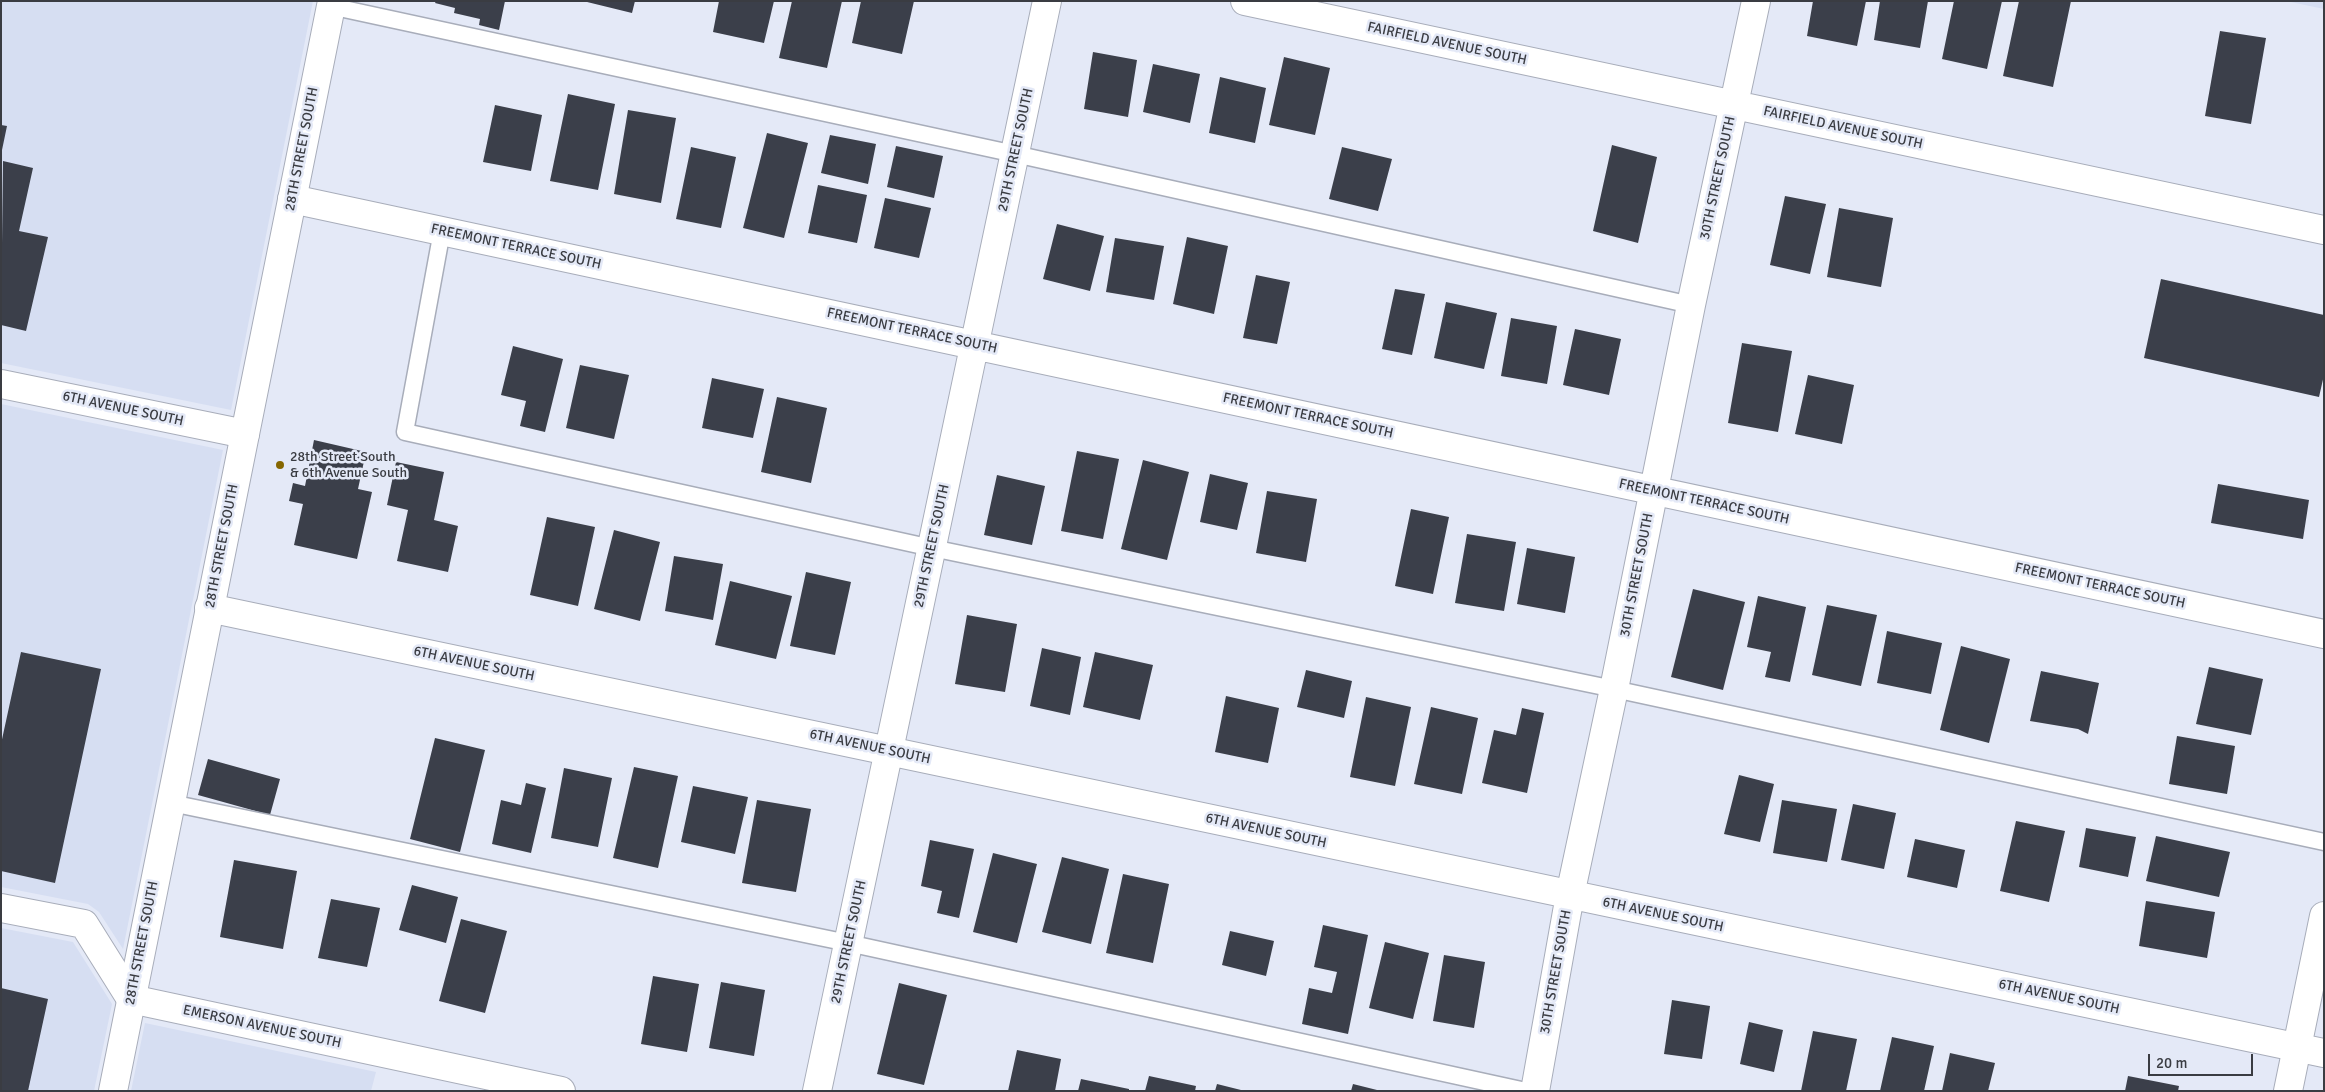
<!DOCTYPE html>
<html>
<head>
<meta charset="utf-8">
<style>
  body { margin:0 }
  #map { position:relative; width:2325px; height:1092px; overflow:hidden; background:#e4e9f7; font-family:Signika,sans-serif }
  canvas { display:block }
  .frame { position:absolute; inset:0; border:2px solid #3a3c42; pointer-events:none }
  .scale { position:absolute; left:2148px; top:1054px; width:105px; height:22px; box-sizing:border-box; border:2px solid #3a3c42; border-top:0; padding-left:6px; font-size:15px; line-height:18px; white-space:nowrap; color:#3a3c42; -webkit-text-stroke:4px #e4e9f7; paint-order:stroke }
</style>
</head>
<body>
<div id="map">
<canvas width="2325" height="1092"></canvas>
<div class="frame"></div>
<div class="scale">20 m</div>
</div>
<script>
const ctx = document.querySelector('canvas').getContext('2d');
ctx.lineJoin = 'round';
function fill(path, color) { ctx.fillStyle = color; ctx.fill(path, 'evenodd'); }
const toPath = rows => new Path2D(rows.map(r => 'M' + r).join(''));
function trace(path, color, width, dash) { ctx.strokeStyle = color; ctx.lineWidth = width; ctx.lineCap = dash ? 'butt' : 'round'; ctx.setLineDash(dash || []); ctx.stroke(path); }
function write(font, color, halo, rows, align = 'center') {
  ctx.font = font + ' Signika,sans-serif'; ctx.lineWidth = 5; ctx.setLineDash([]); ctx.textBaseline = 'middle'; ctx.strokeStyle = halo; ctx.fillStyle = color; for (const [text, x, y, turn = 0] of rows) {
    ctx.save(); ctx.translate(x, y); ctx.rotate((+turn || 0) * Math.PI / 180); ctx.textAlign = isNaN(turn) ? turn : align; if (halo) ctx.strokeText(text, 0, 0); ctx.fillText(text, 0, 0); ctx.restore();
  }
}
fill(toPath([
  [1,1,313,1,231,410,1,363],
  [2286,1,2324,1,2324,9],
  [1,404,223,450,123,949,99,912,88,904,1,887],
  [1,928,73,942,112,1004,94,1091,1,1091],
  [145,1023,376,1072,371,1091,131,1091]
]), '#d6def2');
fill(toPath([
  [436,1,505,1,499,30,479,25,480,19,454,13,455,8,435,3],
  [583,1,635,1,632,13],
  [719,1,774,1,764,43,713,32],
  [792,1,842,1,827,68,779,58],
  [861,1,914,1,902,54,852,43],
  [1813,1,1866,1,1857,46,1807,36],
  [1880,1,1928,1,1920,48,1874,40],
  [1954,1,2002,1,1987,69,1942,59],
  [2019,1,2071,1,2053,87,2003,76],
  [2220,31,2266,38,2251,124,2205,116],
  [1093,52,1137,60,1128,117,1084,109],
  [1284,57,1330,68,1315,135,1269,125],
  [1153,64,1200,74,1190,123,1143,112],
  [1220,77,1266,88,1255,143,1209,133],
  [568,94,615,104,598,190,550,181],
  [495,105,542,115,531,171,483,162],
  [628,110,676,118,661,203,614,194],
  [1,125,7,126,2,150,1,150],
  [767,133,808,143,784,238,743,228],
  [830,135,876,144,868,184,821,173],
  [1612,145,1657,157,1638,243,1593,231],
  [896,146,943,156,934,198,887,187],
  [691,147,736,157,721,228,676,219],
  [1342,147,1392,159,1378,211,1329,199],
  [3,161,33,168,19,231,48,237,26,331,1,325],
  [818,185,867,195,857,243,808,233],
  [1785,196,1826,204,1810,274,1770,265],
  [885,198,931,208,919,258,874,248],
  [1839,208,1893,218,1881,287,1827,277],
  [1057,224,1104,236,1090,291,1043,279],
  [1187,237,1228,246,1214,314,1173,304],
  [1115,238,1164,246,1154,300,1106,292],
  [1256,275,1290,282,1277,344,1243,338],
  [2161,279,2324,315,2324,375,2319,397,2144,358],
  [1395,289,1425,294,1412,355,1382,349],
  [1446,302,1497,313,1484,369,1434,358],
  [1511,318,1557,326,1547,384,1501,376],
  [1575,329,1621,339,1609,395,1563,385],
  [1742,343,1792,351,1778,432,1728,423],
  [513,346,563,359,545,432,520,426,526,401,501,395],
  [580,365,629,375,614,439,566,428],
  [1808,375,1854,385,1842,444,1795,434],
  [712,378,764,389,753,438,702,428],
  [777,397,827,408,811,483,761,472],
  [314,440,366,452,358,489,372,492,357,559,294,545,303,504,289,501,293,483,305,486],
  [1077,451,1119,459,1103,539,1061,531],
  [1143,460,1189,472,1167,560,1121,549],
  [396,462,444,472,434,520,458,526,448,572,397,561,408,510,387,505],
  [1210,474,1248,483,1237,530,1200,522],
  [997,475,1045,486,1032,545,984,535],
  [2218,484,2309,500,2303,539,2211,523],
  [1267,491,1317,499,1306,562,1256,553],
  [1411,509,1449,517,1433,594,1395,586],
  [547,517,595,527,578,606,530,595],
  [614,530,660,542,640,621,594,609],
  [1467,534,1516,542,1504,611,1455,603],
  [1527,548,1575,557,1565,613,1517,604],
  [674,556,723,564,713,620,665,611],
  [806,572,851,582,835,655,790,646],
  [730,581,792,596,776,659,715,645],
  [1693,589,1745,602,1723,690,1671,677],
  [1758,596,1806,607,1790,682,1765,677,1771,652,1747,647],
  [1827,605,1877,615,1861,686,1812,675],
  [967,615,1017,624,1005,692,955,684],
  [1887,631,1942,643,1931,694,1877,683],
  [1961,646,2010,659,1989,743,1940,730],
  [1042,648,1081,657,1070,715,1030,706],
  [21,652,101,669,55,883,1,871,1,744],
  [1095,652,1153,665,1140,720,1083,707],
  [2209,667,2263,679,2251,735,2196,724],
  [1306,670,1352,681,1344,718,1297,707],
  [2041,671,2099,683,2088,734,2078,729,2030,721],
  [1226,696,1279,708,1268,763,1215,752],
  [1366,697,1411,707,1395,786,1350,777],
  [1431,707,1478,718,1462,794,1414,784],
  [1522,708,1544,713,1527,793,1482,783,1494,730,1516,735],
  [2177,736,2235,746,2227,794,2169,784],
  [435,738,485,750,460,852,410,839],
  [208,759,280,779,270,815,198,795],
  [634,767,678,776,658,868,613,858],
  [564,768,612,778,598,847,551,838],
  [1739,775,1774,784,1760,842,1724,834],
  [526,783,546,788,531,853,492,844,501,800,521,805],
  [693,786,748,797,735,854,681,842],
  [757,800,811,809,796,892,742,883],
  [1782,800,1837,809,1827,862,1773,853],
  [1853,804,1896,813,1884,869,1841,860],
  [2016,821,2065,831,2049,902,2000,891],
  [2086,828,2136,837,2128,877,2079,867],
  [2156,836,2230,852,2219,897,2146,881],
  [1915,839,1965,850,1957,888,1907,877],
  [930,840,974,849,959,918,937,913,942,891,921,886],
  [993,853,1037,864,1017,943,973,932],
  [1062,857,1109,869,1091,944,1042,932],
  [234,860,297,871,283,949,220,937],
  [1123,874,1169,884,1153,963,1106,953],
  [412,885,458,897,446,943,399,930],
  [331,899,380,908,367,967,318,958],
  [2146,901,2215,912,2207,958,2139,946],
  [461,919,507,931,485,1013,439,1001],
  [1323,925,1368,935,1348,1034,1302,1024,1309,988,1332,993,1337,972,1314,967],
  [1230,931,1274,941,1266,976,1222,965],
  [1385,942,1429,953,1413,1019,1369,1008],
  [1444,955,1485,962,1474,1028,1433,1021],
  [653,976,699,984,687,1052,641,1044],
  [721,982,765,990,754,1056,709,1048],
  [899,983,947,995,924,1085,877,1074],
  [1,988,48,999,28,1091,1,1091],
  [1672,1000,1710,1006,1702,1059,1664,1054],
  [1749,1022,1783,1030,1774,1072,1740,1064],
  [1813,1031,1857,1039,1846,1091,1801,1091],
  [1892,1037,1934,1046,1924,1091,1880,1091],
  [1017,1050,1061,1059,1055,1091,1008,1091],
  [1950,1053,1995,1063,1988,1091,1942,1091],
  [1149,1076,1196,1086,1195,1091,1145,1091],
  [2128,1076,2179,1086,2178,1091,2125,1091],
  [1081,1079,1129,1089,1129,1091,1078,1091],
  [1217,1084,1241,1090,1241,1091,1215,1091],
  [1353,1084,1377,1090,1377,1091,1351,1091]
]), '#3b3f4a');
const lane = toPath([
  [330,6,1015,154,1691,305],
  [442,231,405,432,932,548,1614,689,2324,842],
  [171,803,848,943,1526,1091]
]);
const street = toPath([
  [1245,1,2324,230],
  [292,199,2324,634],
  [1,384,245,434],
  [209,608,2324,1053],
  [1,908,84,924,131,999,561,1091],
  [817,1091,1047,1],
  [1535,1091,1570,895,1614,689,1691,305,1756,1]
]);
const secondary = toPath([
  [113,1091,332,1],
  [2288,1091,2324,916]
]);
trace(lane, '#a8adba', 19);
trace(street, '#a8adba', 30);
trace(secondary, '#a8adba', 30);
trace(lane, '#fff', 16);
trace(street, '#fff', 28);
trace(secondary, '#fff', 28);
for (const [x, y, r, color] of [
  [280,465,5,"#856600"]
]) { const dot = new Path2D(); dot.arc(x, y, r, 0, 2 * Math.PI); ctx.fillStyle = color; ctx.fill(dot); trace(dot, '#e4e9f7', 2); }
write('14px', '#3a3c42', '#e4e9f7', [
  ["FAIRFIELD AVENUE SOUTH",1447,44,12],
  ["FAIRFIELD AVENUE SOUTH",1843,128,12],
  ["28TH STREET SOUTH",302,149,-79],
  ["29TH STREET SOUTH",1016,150,-78],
  ["30TH STREET SOUTH",1718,178,-78],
  ["FREEMONT TERRACE SOUTH",516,247,12],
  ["FREEMONT TERRACE SOUTH",912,331,12],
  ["6TH AVENUE SOUTH",123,409,12],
  ["FREEMONT TERRACE SOUTH",1308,416,12],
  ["FREEMONT TERRACE SOUTH",1704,502,12],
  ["28TH STREET SOUTH",222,546,-79],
  ["29TH STREET SOUTH",932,546,-78],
  ["30TH STREET SOUTH",1637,575,-79],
  ["FREEMONT TERRACE SOUTH",2100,586,12],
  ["6TH AVENUE SOUTH",474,664,12],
  ["6TH AVENUE SOUTH",870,747,12],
  ["6TH AVENUE SOUTH",1266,831,12],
  ["6TH AVENUE SOUTH",1663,915,12],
  ["29TH STREET SOUTH",849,942,-78],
  ["28TH STREET SOUTH",142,943,-79],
  ["30TH STREET SOUTH",1556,972,-80],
  ["6TH AVENUE SOUTH",2059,997,12],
  ["EMERSON AVENUE SOUTH",262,1027,12]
]);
write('14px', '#3a3c42', '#e4e9f7', [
  ["28th Street South",290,457],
  ["& 6th Avenue South",290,473]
], 'left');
</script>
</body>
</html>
